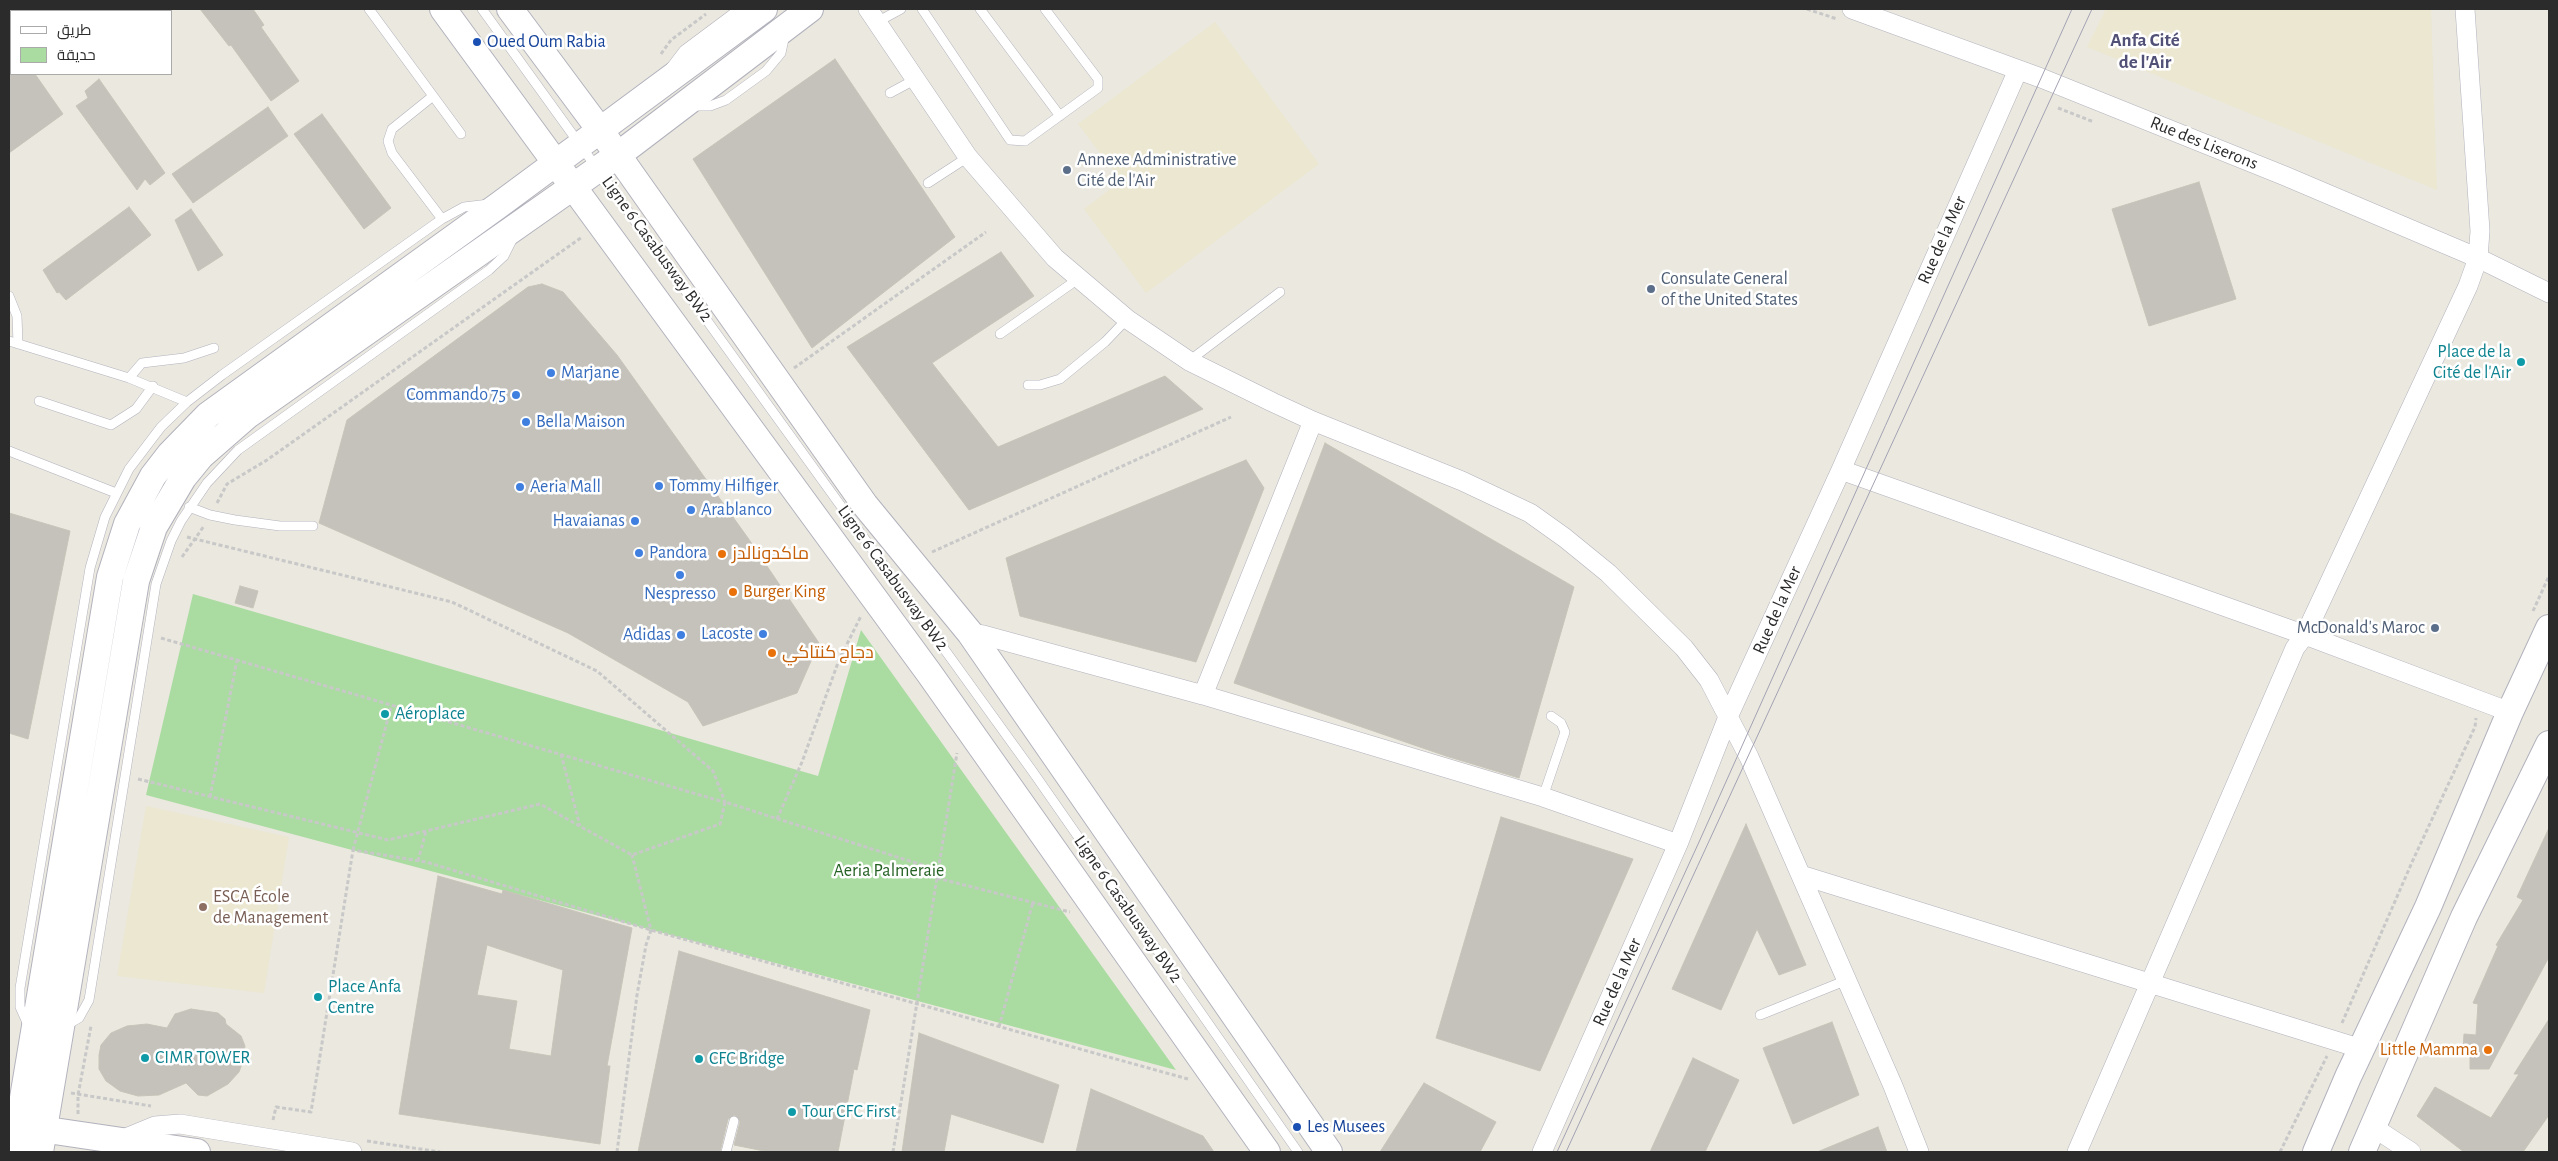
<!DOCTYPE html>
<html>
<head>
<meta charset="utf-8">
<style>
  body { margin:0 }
  #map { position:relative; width:2558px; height:1161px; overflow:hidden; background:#ebe8df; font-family:"Alegreya Sans",Cairo,sans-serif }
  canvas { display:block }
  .frame { position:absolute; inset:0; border:10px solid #2b2b2b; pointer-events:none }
  .legend { position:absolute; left:10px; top:10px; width:162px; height:65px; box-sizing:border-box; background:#fff; border:1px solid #aaa; margin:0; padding:6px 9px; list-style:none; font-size:15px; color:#2b2b2b }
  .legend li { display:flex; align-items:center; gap:10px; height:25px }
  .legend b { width:25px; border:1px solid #aaa }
</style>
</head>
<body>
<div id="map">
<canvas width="2558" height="1161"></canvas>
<div class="frame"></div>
<ul class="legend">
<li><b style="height:6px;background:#fff"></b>طريق</li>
<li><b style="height:14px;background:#aadca2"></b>حديقة</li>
</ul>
</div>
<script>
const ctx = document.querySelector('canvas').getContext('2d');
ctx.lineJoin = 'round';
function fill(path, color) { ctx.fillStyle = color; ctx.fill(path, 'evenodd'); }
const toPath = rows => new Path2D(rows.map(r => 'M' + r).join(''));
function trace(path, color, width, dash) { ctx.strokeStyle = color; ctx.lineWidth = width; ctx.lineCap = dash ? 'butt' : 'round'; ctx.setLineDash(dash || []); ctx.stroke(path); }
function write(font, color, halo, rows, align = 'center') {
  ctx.font = font + ' "Alegreya Sans",Cairo,sans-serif'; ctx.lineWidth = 5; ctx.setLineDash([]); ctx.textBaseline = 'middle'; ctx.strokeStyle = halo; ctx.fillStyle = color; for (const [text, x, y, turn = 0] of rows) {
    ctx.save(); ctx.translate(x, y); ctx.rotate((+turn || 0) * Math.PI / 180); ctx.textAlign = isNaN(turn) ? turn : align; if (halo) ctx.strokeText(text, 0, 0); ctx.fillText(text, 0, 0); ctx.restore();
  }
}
fill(toPath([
  [2106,9,2431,9,2437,190,2087,47],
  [1215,22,1319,164,1146,293,1084,209,1121,181,1078,124],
  [146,806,289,837,264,993,117,976]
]), '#ebe7d0');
fill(toPath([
  [193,594,818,776,861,630,1176,1070,146,795]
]), '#aadca2');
const building = toPath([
  [200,9,253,9,264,25,261,27,299,81,271,101,231,45,229,46,200,9],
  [835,59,955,237,812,348,693,159,835,59],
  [9,74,35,74,63,114,9,153,9,74],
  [99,79,165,173,150,185,145,179,137,190,76,106,88,98,85,91,99,79],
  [268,107,288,136,193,203,172,174,268,107],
  [322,114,391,208,364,229,294,134,322,114],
  [2199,182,2236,299,2149,326,2112,209,2199,182],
  [129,207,151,235,66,300,59,292,57,293,43,270,129,207],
  [191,209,223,255,198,271,175,220,191,209],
  [1001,252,1034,296,932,363,998,447,1165,376,1203,409,969,510,847,347,1001,252],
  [542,284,563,292,617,355,748,538,819,643,797,693,703,726,688,702,568,633,319,523,347,420,528,287,542,284],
  [1325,443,1574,587,1519,778,1446,756,1234,683,1325,443],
  [1246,460,1264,488,1196,662,1020,616,1006,558,1246,460],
  [9,513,70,531,28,739,9,733,9,513],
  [240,586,258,591,253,608,235,603,240,586],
  [1501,817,1633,859,1540,1071,1436,1038,1501,817],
  [1746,824,1806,965,1779,975,1757,929,1721,1010,1672,989,1746,824],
  [2549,828,2549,957,2489,1069,2470,1069,2470,1050,2463,1050,2464,1034,2476,1035,2478,1004,2473,1003,2498,946,2496,945,2523,900,2517,897,2549,828],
  [438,876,502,894,503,890,632,928,607,1066,610,1066,600,1144,399,1114,438,876],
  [487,945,563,970,551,1056,509,1049,517,1001,477,995,487,945],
  [679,951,870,1010,857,1070,854,1069,838,1152,769,1152,734,1145,740,1122,735,1115,728,1119,720,1152,638,1152,679,951],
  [191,1009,218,1013,225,1019,226,1024,241,1036,245,1046,243,1061,239,1072,228,1084,207,1096,198,1095,186,1083,159,1095,138,1096,120,1091,106,1081,99,1069,99,1055,101,1045,111,1033,127,1026,147,1024,167,1028,175,1014,191,1009],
  [2549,1019,2549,1115,2523,1152,2464,1152,2417,1116,2435,1087,2491,1118,2519,1074,2514,1074,2549,1019],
  [1832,1022,1859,1095,1793,1124,1763,1048,1832,1022],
  [919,1033,1059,1085,1043,1143,951,1114,944,1152,902,1152,919,1033],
  [1693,1058,1739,1080,1705,1152,1650,1152,1693,1058],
  [1424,1083,1496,1122,1480,1152,1380,1152,1424,1083],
  [1091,1089,1203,1136,1214,1152,1076,1152,1091,1089],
  [1878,1127,1887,1152,1817,1152,1878,1127]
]);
fill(building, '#c4c2ba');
trace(building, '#c7c4b9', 1);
const lane = toPath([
  [369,9,461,134],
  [482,9,1033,772,1298,1152],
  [922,9,1010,140,1025,141,1098,88,1098,79,1045,9],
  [980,9,1060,116],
  [877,22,901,9],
  [671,67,684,50,739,9],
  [890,93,916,79],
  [433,96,392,129,388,141,392,153,442,219],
  [692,106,710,106,726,100,766,71,781,53,785,34],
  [928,183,968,157],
  [9,296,17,316,18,344],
  [1000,334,1078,279],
  [9,341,129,378,187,402],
  [1189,361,1280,292],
  [129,378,142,363,184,358,214,348],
  [1028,385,1040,385,1060,379,1105,342,1127,319],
  [39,401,111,425,136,409,153,386],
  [9,451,116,493],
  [189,507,210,515,235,520,280,526,313,526],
  [1543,797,1565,732,1561,723,1551,716],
  [1760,1015,1847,980],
  [65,1026,79,1018,89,1000,156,584,171,541,181,521,207,483,238,450,489,270,504,256,514,236],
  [29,1027,20,1007,20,988,90,568,105,517,129,469,161,427,187,402,222,375,442,219,464,207,489,204],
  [726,1152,734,1121]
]);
const street = toPath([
  [868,9,968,157,1055,258,1127,319,1189,361,1272,402,1313,421,1462,481,1530,513,1565,538,1608,573,1684,648,1709,680,1749,757,1893,1086,1919,1152],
  [1852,9,2041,78,2285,176,2478,258,2549,293],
  [1841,470,2305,635,2510,712],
  [970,633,983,635,1203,695,1543,797,1678,844],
  [1203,695,1313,421],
  [1801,875,2362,1049],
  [2373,1127,2411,1152],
  [121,1140,155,1126,180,1124,352,1152],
  [1542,1152,1678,844,1728,717,1841,470,2018,70],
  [2077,1152,2295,648,2305,635,2468,286,2478,258,2480,231,2465,9]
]);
const secondary = toPath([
  [443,9,929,673,1267,1152],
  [510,9,600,130,865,505,970,633,1329,1152],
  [27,1127,197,1152],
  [14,1152,110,577,127,524,153,476,170,454,208,415,499,205,764,9],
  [40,1152,136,581,154,527,183,478,201,456,248,415,618,155,810,9],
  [2316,1152,2348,1077,2428,907,2510,712,2549,628],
  [2362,1152,2464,917,2549,744]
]);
trace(lane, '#b2b2bd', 10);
trace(street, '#b2b2bd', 20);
trace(secondary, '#b2b2bd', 28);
trace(toPath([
  [1807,9,1837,19],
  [661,54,671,40,706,14],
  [2058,108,2094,122],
  [794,368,986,232],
  [217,503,227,484,267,460,582,237],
  [187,537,452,602,597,671,713,771,725,802],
  [932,552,1231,417],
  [182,557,204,526],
  [2533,611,2549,576],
  [161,638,724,802],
  [561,754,580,826],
  [138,779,388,840,540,804,632,855,720,824,725,802,938,870],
  [210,797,237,660],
  [777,819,802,762,839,660,861,616],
  [353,850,391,707],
  [418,861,426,831],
  [937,878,1070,912],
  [2342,1023,2413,860,2475,727,2476,718],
  [999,1027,1033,902],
  [71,1093,151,1106],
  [78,1114,78,1095,91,1026],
  [273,1120,276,1107,311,1112,353,850,426,862,651,930,1188,1079],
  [367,1141,440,1152],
  [617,1152,637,995,646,945,651,930,632,855],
  [893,1152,957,753],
  [2280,1152,2327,1056]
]), '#c8c8c8', 3, [4, 2.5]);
trace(lane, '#fff', 9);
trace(street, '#fff', 19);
trace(secondary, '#fff', 26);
trace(toPath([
  [1557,1152,1699,842,2072,9],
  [1566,1152,2092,9]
]), '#a3a2b3', 1);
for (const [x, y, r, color] of [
  [477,42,5,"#1a4fb4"],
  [1067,170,5,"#5c6f8a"],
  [1651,289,5,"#5c6f8a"],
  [2521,362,5,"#0f9aa8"],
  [551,373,5,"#3f7fe0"],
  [516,395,5,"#3f7fe0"],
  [526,422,5,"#3f7fe0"],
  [659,486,5,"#3f7fe0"],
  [520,487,5,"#3f7fe0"],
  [691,510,5,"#3f7fe0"],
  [635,521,5,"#3f7fe0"],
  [639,553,5,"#3f7fe0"],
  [722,554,5,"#e8710a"],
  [680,575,5,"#3f7fe0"],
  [733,592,5,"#e8710a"],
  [2435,628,5,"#5c6f8a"],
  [763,634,5,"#3f7fe0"],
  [681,635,5,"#3f7fe0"],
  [772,653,5,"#e8710a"],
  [385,714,5,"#0f9aa8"],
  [203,907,5,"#8d6e63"],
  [318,997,5,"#0f9aa8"],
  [2488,1050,5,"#e8710a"],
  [145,1058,5,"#0f9aa8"],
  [699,1059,5,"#0f9aa8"],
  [792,1112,5,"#0f9aa8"],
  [1297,1127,5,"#1a4fb4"]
]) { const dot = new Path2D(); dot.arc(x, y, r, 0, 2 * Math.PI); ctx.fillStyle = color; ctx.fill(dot); trace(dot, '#fff', 2); }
write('18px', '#164399', '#fff', [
  ["Oued Oum Rabia",487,42],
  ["Les Musees",1307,1127]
], 'left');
write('18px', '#2b2b2b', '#fff', [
  ["Rue des Liserons",2204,143,22],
  ["Rue de la Mer",1942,240,-66],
  ["Ligne 6 Casabusway BW2",657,249,54],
  ["Ligne 6 Casabusway BW2",893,578,54],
  ["Rue de la Mer",1777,610,-66],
  ["Ligne 6 Casabusway BW2",1128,909,55],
  ["Rue de la Mer",1617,982,-66]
]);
write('18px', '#4e5e75', '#fff', [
  ["Annexe Administrative",1077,160],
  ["Cité de l'Air",1077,181],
  ["Consulate General",1661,279],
  ["of the United States",1661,300],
  ["McDonald's Maroc",2425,628,"right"]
], 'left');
write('18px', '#0d838f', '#fff', [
  ["Place de la",2511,352,"right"],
  ["Cité de l'Air",2511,373,"right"],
  ["Aéroplace",395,714],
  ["Place Anfa",328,987],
  ["Centre",328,1008],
  ["CIMR TOWER",155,1058],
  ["CFC Bridge",709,1059],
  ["Tour CFC First",802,1112]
], 'left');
write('18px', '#366cbe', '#fff', [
  ["Marjane",561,373],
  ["Commando 75",506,395,"right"],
  ["Bella Maison",536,422],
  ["Tommy Hilfiger",669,486],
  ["Aeria Mall",530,487],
  ["Arablanco",701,510],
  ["Havaianas",625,521,"right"],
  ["Pandora",649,553],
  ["Nespresso",680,594,"center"],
  ["Lacoste",753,634,"right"],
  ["Adidas",671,635,"right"]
], 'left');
write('18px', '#c56008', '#fff', [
  ["ماكدونالدز",732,554],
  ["Burger King",743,592],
  ["دجاج كنتاكي",782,653],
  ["Little Mamma",2478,1050,"right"]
], 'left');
write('18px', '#246123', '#fff', [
  ["Aeria Palmeraie",889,871]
]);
write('18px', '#785e54', '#fff', [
  ["ESCA École",213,897],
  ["de Management",213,918]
], 'left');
write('bold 19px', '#515077', '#fff', [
  ["Anfa Cité",2145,40],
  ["de l'Air",2145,62]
]);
</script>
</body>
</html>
